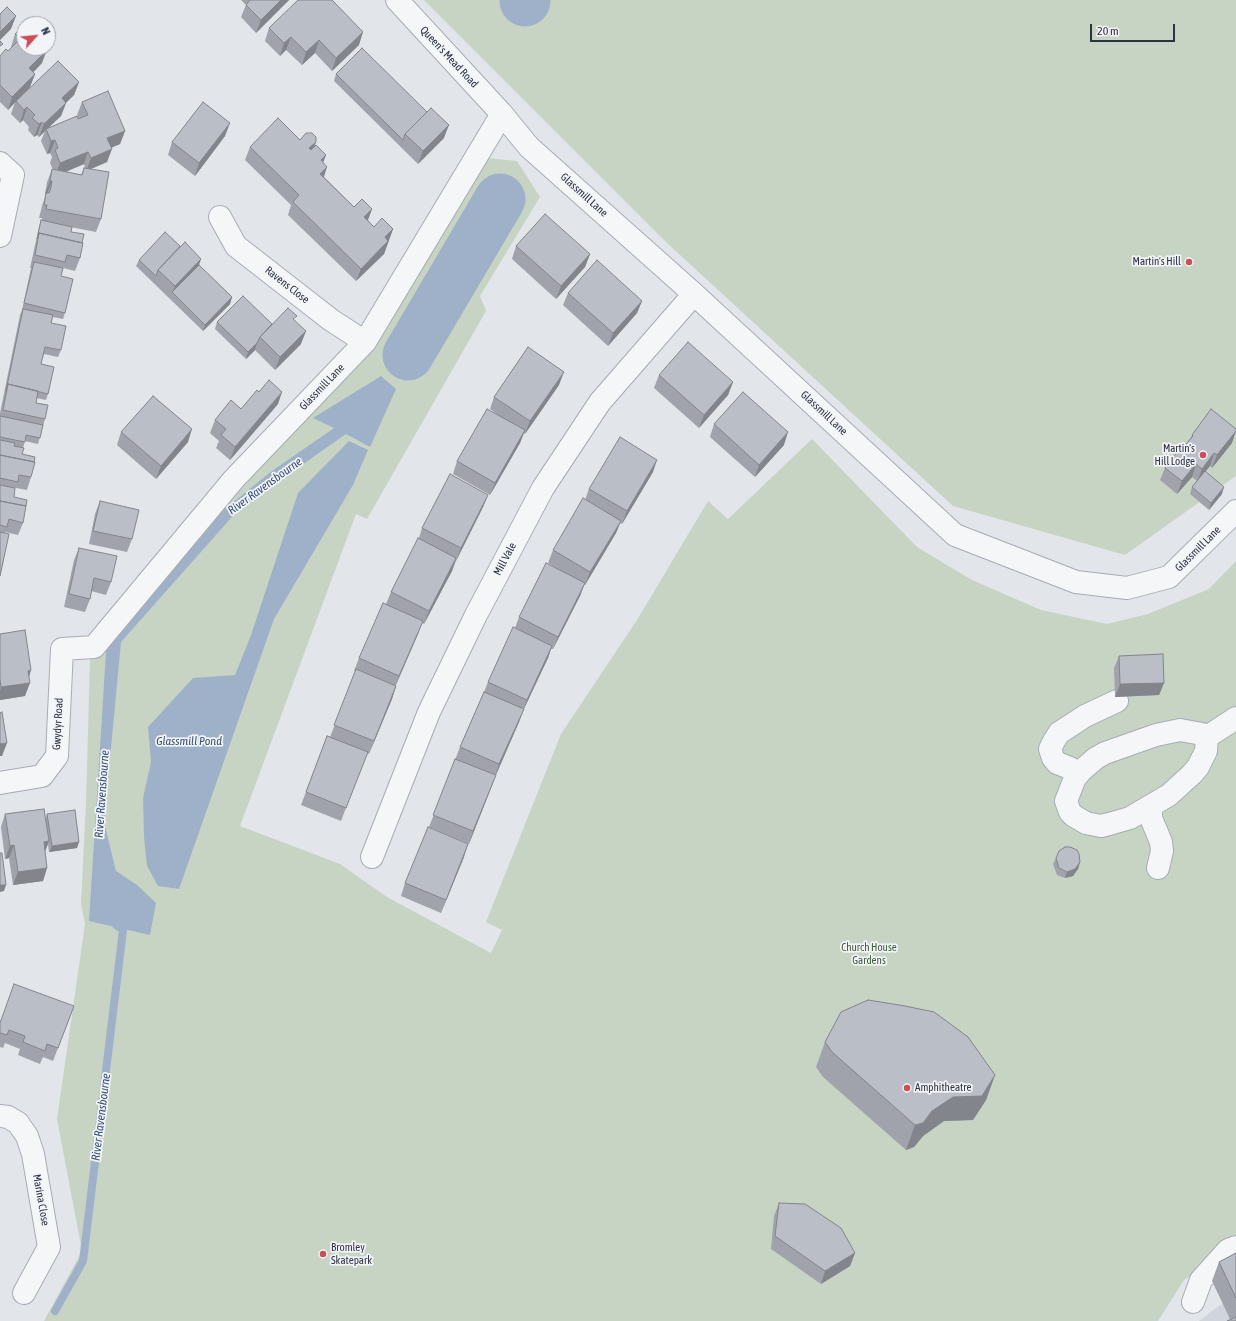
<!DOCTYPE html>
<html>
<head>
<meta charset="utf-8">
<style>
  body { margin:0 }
  #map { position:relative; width:1236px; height:1321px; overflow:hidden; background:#e2e5ea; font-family:"Asap Condensed",sans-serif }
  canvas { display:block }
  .north { position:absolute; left:16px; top:16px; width:40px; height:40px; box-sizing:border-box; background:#f2f4f7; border:1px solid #a2a6ae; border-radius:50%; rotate:63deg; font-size:11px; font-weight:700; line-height:16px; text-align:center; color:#2b3241 }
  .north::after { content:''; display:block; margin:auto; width:14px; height:18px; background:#ca4d59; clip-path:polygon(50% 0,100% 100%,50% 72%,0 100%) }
  .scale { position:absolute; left:1090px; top:24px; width:85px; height:18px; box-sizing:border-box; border:2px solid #2b3241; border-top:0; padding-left:5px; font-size:12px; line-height:14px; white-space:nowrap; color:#2b3241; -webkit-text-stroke:3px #f2f4f7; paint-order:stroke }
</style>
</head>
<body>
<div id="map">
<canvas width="1236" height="1321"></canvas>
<div class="north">N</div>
<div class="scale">20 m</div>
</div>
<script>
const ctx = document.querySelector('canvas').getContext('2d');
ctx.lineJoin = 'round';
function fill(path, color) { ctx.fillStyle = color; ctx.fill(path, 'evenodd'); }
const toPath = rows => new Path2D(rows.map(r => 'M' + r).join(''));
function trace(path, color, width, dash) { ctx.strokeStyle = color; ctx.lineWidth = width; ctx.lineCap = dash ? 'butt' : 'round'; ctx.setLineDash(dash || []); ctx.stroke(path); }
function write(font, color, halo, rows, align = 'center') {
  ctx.font = font + ' "Asap Condensed",sans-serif'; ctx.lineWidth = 3.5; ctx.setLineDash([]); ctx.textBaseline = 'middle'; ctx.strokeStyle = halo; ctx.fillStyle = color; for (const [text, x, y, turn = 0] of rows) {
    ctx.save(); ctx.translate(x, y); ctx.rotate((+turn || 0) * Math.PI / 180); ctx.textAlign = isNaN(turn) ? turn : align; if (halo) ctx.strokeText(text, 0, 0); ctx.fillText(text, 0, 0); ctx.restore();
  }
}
fill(toPath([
  [1236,1293,1236,1321,1199,1321]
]), '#d0d4dc');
fill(toPath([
  [424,0,1236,0,1236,476,1125,555,953,506,667,243],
  [485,158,517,161,540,197,480,296,486,311,367,519,356,514,240,826,340,864,387,897,491,953,502,930,486,922,561,734,637,620,708,501,728,519,812,439,917,547,972,580,1041,610,1107,624,1148,614,1209,589,1236,561,1236,1248,1184,1280,1158,1321,44,1321,82,1251,57,1119,85,924,81,904,86,802,90,660,107,636,216,516,372,347]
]), '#c7d4c4');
fill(toPath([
  [381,376,396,389,370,447,346,434,239,509,121,642,104,822,116,871,137,885,156,903,150,935,89,921,107,636,216,516,272,471,334,428,313,418],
  [349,441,368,450,353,485,274,619,179,889,158,886,147,866,144,837,143,798,151,762,148,727,193,678,235,675,251,635,298,493]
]), '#9fb1c8');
trace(toPath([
  [55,1311,83,1261,123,930,115,924]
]), '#9fb1c8', 8);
trace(toPath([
  [525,1,525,0],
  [408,355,500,199]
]), '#9fb1c8', 51);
const minor = toPath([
  [397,0,502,114,529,147,694,294,955,535,1076,582,1127,588,1169,577,1236,511],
  [0,163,13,175,0,236],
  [220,217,236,246,331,320,365,342],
  [1180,730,1202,734,1207,737,1206,751,1198,767,1192,774,1169,795,1130,818,1109,824,1101,826,1086,823,1074,816,1070,812,1066,801,1075,778,1081,771,1096,758,1105,753,1156,735,1180,730],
  [1207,737,1236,718],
  [1078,774,1070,768,1057,763,1053,758,1050,749,1054,741,1059,733,1085,716,1117,701],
  [0,783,42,776,57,756,62,649,94,647,234,479,365,342,502,114],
  [1153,805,1151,809,1151,818,1161,842,1162,851,1158,868],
  [372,857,429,712,476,615,543,488,600,402,694,294],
  [0,1116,8,1117,18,1123,27,1136,33,1154,49,1247,24,1293],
  [1193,1302,1201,1280,1228,1250,1236,1247]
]);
trace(minor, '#a7acb4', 24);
trace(minor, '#f5f6f8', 22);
fill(toPath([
  [241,0,289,0,256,33,241,17,246,5],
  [269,28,359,45,332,71,315,53,302,65,286,50,280,56,265,41],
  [15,34,42,63,33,73,35,74,30,87,79,82,74,95,66,103,61,116,49,127,79,119,77,115,82,102,125,131,120,144,111,148,107,162,91,169,101,219,96,232,65,226,82,243,80,258,75,271,63,268,61,276,65,313,63,319,53,317,51,323,61,350,58,357,44,354,41,364,48,394,46,400,36,398,36,403,45,419,38,444,25,441,23,448,22,454,31,477,27,490,16,488,15,488,14,497,23,523,18,535,5,532,0,576,0,413,20,315,22,310,31,268,30,268,39,227,41,220,42,221,42,218,39,218,42,206,46,194,45,194,47,182,52,169,53,170,50,163,52,157,50,153,47,154,41,141,45,131,39,137,37,135,34,137,28,130,29,127,23,120,20,123,11,114,15,102,8,110,0,102,0,56,8,51,11,48,11,47],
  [84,164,85,168,84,168,81,175,66,172],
  [336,74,444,138,418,164,334,81],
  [225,136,195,176,168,155,172,142],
  [300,140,316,142,314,148,326,155,323,162,324,177,354,207,372,209,368,220,374,227,393,229,384,254,356,281,288,215,291,205,245,160,250,147],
  [516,246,590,254,585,267,556,299,512,259],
  [139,260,199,265,232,297,230,304,203,331,136,266],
  [568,293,642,301,637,313,608,346,563,305],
  [295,320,301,344,275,370,255,350,246,359,215,329,217,322,272,324],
  [659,375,733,382,728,395,699,428,654,388],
  [559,385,525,434,524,433,520,443,490,495,453,474,457,461,498,415,490,409,494,397],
  [278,404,230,460,216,448,219,441,210,433,215,420,241,409],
  [714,424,784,445,755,477,710,437],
  [121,432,188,442,156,479,117,445],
  [1192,435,1232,443,1212,468,1210,466,1205,472,1222,494,1209,510,1190,494,1192,487,1197,481,1192,477,1177,494,1160,480,1165,468,1190,439],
  [653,472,622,524,620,523,616,533,585,585,584,585,580,596,553,649,551,649,548,658,522,713,519,722,496,775,491,788,469,844,429,827,460,747,484,692,488,682,515,628,519,617,564,573,548,563,553,550,585,500,589,489],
  [488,495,483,507,456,561,452,571,424,624,422,623,418,634,396,685,396,686,392,699,369,754,367,753,341,821,301,805,327,736,330,737,356,672,354,671,359,658,386,604,391,592,419,538,422,528],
  [100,501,132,539,127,552,89,544,95,514],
  [79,548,111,582,106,595,91,591,90,599,85,612,64,607,74,560],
  [0,634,31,670,29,677,25,696,0,700],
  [1119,656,1164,683,1159,695,1115,697,1114,668],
  [5,814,46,818,47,814,79,842,77,848,49,852,48,844,45,852,47,868,43,881,13,885,9,858,5,859,1,827],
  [464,857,441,913,401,896,405,883],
  [1056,858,1080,862,1078,869,1073,876,1065,878,1057,875,1053,864],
  [74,1006,53,1061,43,1057,40,1064,18,1055,20,1049,5,1043,3,1048,0,1047,0,1023],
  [825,1042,995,1075,986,1100,973,1120,944,1121,923,1136,914,1147,906,1150,823,1077,816,1067],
  [779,1203,855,1253,850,1266,821,1284,771,1249,774,1216],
  [1236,1253,1236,1321,1230,1319,1212,1281,1219,1262]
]), '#a0a3ab');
fill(toPath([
  [281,0,289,0,256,33,261,20],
  [16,16,11,29,0,40,0,32],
  [363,32,359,45,332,71,336,58],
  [291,37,286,50,280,56,284,43],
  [319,40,315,53,302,65,306,52],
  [47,50,42,63,24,81,29,68],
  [35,74,30,87,8,110,12,97],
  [79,82,74,95,57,111,62,98],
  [66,103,61,116,46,130,46,129,45,131,39,137,44,124],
  [27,107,23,120,20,123,24,110],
  [42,122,37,135,34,137,39,124],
  [230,123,225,136,195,176,199,163],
  [449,125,444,138,418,164,423,151],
  [125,131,120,144,103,151,107,138],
  [55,140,50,153,47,154,51,141],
  [316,142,311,155,309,148],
  [112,149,107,162,86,171,91,158],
  [88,152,84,164,55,176,60,163],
  [326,155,321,168,321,160],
  [327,167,323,180,320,174],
  [50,181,52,181,47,194,45,194],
  [372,209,367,222,364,217],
  [393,229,384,254,356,281,361,269,385,237],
  [590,254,585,267,556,299,561,286],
  [201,259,197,271,172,292,175,286],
  [232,297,230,304,203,331,205,325],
  [642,301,637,313,608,346,613,333],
  [306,331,301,344,275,370,280,357],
  [257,343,255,350,246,359,248,352],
  [564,372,559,385,525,434,530,421],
  [733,382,728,395,699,428,704,415],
  [282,392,278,404,230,460,235,447],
  [192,429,188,442,156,479,161,466],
  [525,430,520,443,490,495,495,483],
  [1236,431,1232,443,1212,468,1217,455],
  [788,432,784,445,755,477,759,465],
  [1214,453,1210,466,1197,481,1202,469],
  [657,460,653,472,622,524,627,511],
  [1196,464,1192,477,1177,494,1182,481],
  [1224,487,1222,494,1209,510,1211,503],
  [488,495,483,507,456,561,461,548],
  [621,521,616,533,585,585,590,572],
  [456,558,452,571,424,624,429,611],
  [585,583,580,596,553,649,558,637],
  [423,621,418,634,394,689,399,676],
  [552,646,548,658,522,713,527,700],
  [31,670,27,683,30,683,25,696,0,700,0,691,1,687,28,671],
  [1164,683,1159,695,1115,697,1120,684],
  [396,686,392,699,369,754,374,741],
  [524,709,519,722,495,777,499,764],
  [7,743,2,756,0,756,0,744],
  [496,775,491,788,469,844,473,831],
  [49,841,44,854,44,842],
  [79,842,77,848,49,852,52,846],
  [468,844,464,857,441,913,446,900],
  [14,845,9,858,5,859,10,846],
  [1080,862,1078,869,1073,876,1065,878,1067,872],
  [47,868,43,881,13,885,18,872],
  [0,885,6,885,4,891,0,892],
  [995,1075,986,1100,973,1120,944,1121,923,1136,914,1147,906,1150,915,1125,932,1111,953,1097],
  [855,1253,850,1266,821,1284,825,1271]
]), '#82858b');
const building = toPath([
  [250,0,281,0,261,20,246,5,250,0],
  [298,0,332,0,363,32,336,58,319,40,306,52,291,37,284,43,269,28,298,0],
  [7,7,16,16,0,32,0,14,7,7],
  [24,26,24,48,44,48,47,50,29,68,35,74,12,97,0,85,0,56,6,49,8,51,20,39,15,34,24,26],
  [0,41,3,44,0,46,0,41],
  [362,48,427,112,405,134,403,140,336,74,362,48],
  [58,61,79,82,62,98,66,103,44,124,42,122,39,124,32,118,35,115,27,107,24,110,16,101,58,61],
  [108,91,125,131,107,138,112,149,91,158,88,152,60,163,55,150,58,148,55,140,51,141,46,129,77,116,78,119,88,115,82,102,108,91],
  [203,102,230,123,199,163,172,142,203,102],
  [431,108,449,125,423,151,405,134,431,108],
  [278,118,300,140,306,133,312,133,316,137,316,142,309,148,311,150,316,145,326,155,321,160,327,167,320,174,354,207,362,199,372,209,364,217,374,227,382,218,393,229,385,237,388,241,361,269,293,202,299,195,250,147,278,118],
  [84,168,109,172,101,219,46,209,47,205,44,205,46,193,49,193,51,188,52,181,50,181,52,169,82,175,84,168],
  [545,214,590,254,561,286,516,246,545,214],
  [41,220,72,227,71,232,84,234,82,243,39,233,37,239,41,220],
  [165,232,180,246,158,270,156,276,139,260,165,232],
  [39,233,83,243,80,258,67,255,65,262,35,255,39,233],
  [185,242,201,259,175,286,158,270,185,242],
  [597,260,642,301,613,333,568,293,597,260],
  [34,262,63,268,61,276,73,279,65,313,24,303,34,262],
  [199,265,232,297,205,325,172,292,199,265],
  [243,296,272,324,260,337,257,343,248,352,217,322,243,296],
  [288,308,297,316,293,319,306,331,280,357,260,337,288,308],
  [23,309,53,315,51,323,66,326,61,350,45,347,41,364,54,367,48,394,8,384,6,391,23,309],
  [688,342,733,382,704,415,659,375,688,342],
  [528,347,564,372,530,421,494,397,528,347],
  [269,380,282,392,235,447,221,435,226,429,215,420,231,400,241,409,257,390,259,392,269,380],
  [8,384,38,391,36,403,48,405,45,419,3,410,8,384],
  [743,392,788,432,759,465,714,424,743,392],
  [153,396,192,429,161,466,121,432,153,396],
  [487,409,525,430,495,483,457,461,487,409],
  [1211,409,1236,429,1236,431,1217,455,1214,453,1202,469,1196,464,1182,481,1165,468,1180,448,1182,449,1193,436,1192,435,1211,409],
  [0,416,43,425,40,438,26,435,25,442,0,437,0,416],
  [620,437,657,460,627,511,589,489,620,437],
  [0,440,15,443,14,446,24,448,22,454,35,457,34,462,0,455,0,440],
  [0,455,35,462,31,477,19,475,18,482,0,478,0,455],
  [1205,471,1224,487,1211,503,1192,487,1205,471],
  [450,474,488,495,461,548,422,528,450,474],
  [0,485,15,488,14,497,27,500,26,506,0,501,0,485],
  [583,498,621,521,590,572,553,550,583,498],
  [0,501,26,506,23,523,9,519,7,527,0,525,0,501],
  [100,501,139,510,132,539,93,531,100,501],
  [0,532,9,534,0,576,0,532],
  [418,538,456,558,429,611,391,592,418,538],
  [79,548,117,556,111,582,94,578,90,599,69,594,79,548],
  [546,563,585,583,558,637,519,617,546,563],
  [383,603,423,621,399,676,359,658,383,603],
  [513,627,552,646,527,700,488,682,513,627],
  [25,630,31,670,28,671,30,683,1,687,0,679,0,634,25,630],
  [1163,654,1164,683,1120,684,1119,656,1163,654],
  [356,669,396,686,374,741,334,725,356,669],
  [484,692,524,709,499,764,460,747,484,692],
  [2,712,7,743,0,744,0,713,2,712],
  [327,736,368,752,346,808,306,792,327,736],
  [455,759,496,775,473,831,433,815,455,759],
  [44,809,49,841,44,842,47,868,18,872,14,845,10,846,5,814,44,809],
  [75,810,79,842,52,846,47,814,75,810],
  [428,827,468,844,446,900,405,883,428,827],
  [1065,847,1070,847,1077,850,1079,854,1080,862,1075,869,1067,872,1059,868,1056,858,1059,851,1065,847],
  [0,853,2,853,6,885,0,885,0,853],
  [14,984,74,1006,58,1048,47,1044,45,1051,23,1042,25,1036,9,1030,7,1035,0,1033,0,1023,14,984],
  [868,1000,905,1006,934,1012,968,1037,995,1075,982,1096,953,1097,932,1111,923,1123,915,1125,832,1052,825,1042,841,1012,868,1000],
  [779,1203,805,1204,841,1228,855,1253,825,1271,775,1236,779,1203],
  [1236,1253,1236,1298,1219,1262,1236,1253],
  [1236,1317,1236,1321,1227,1321,1236,1317]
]);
fill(building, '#babec7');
trace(building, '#82858b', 1);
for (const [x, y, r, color] of [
  [1189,262,4,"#ca4d59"],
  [1203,455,4,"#ca4d59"],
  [907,1088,4,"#ca4d59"],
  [323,1254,4,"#ca4d59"]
]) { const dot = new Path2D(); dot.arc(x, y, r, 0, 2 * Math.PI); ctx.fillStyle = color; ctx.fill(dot); trace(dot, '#f2f4f7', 1.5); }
write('11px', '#2b3241', '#f2f4f7', [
  ["Queen's Mead Road",449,57,47],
  ["Glassmill Lane",584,195,42],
  ["Ravens Close",287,285,38],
  ["Glassmill Lane",322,387,-46],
  ["Glassmill Lane",824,413,43],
  ["Glassmill Lane",1198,549,-45],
  ["Mill Vale",505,559,-62],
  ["Gwydyr Road",58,724,-87],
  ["Marina Close",41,1200,80]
]);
write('11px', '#2b3241', '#f2f4f7', [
  ["Martin's Hill",1181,262],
  ["Martin's",1195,449],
  ["Hill Lodge",1195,462],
  ["Amphitheatre",915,1088,"left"],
  ["Bromley",331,1248,"left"],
  ["Skatepark",331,1261,"left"]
], 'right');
write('11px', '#3d5d39', '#f2f4f7', [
  ["Church House",869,948],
  ["Gardens",869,961]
]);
write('italic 12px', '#364f74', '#f2f4f7', [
  ["River Ravensbourne",265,486,-36],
  ["Glassmill Pond",189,741],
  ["River Ravensbourne",102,794,-86],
  ["River Ravensbourne",101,1117,-83]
]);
</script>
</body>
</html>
